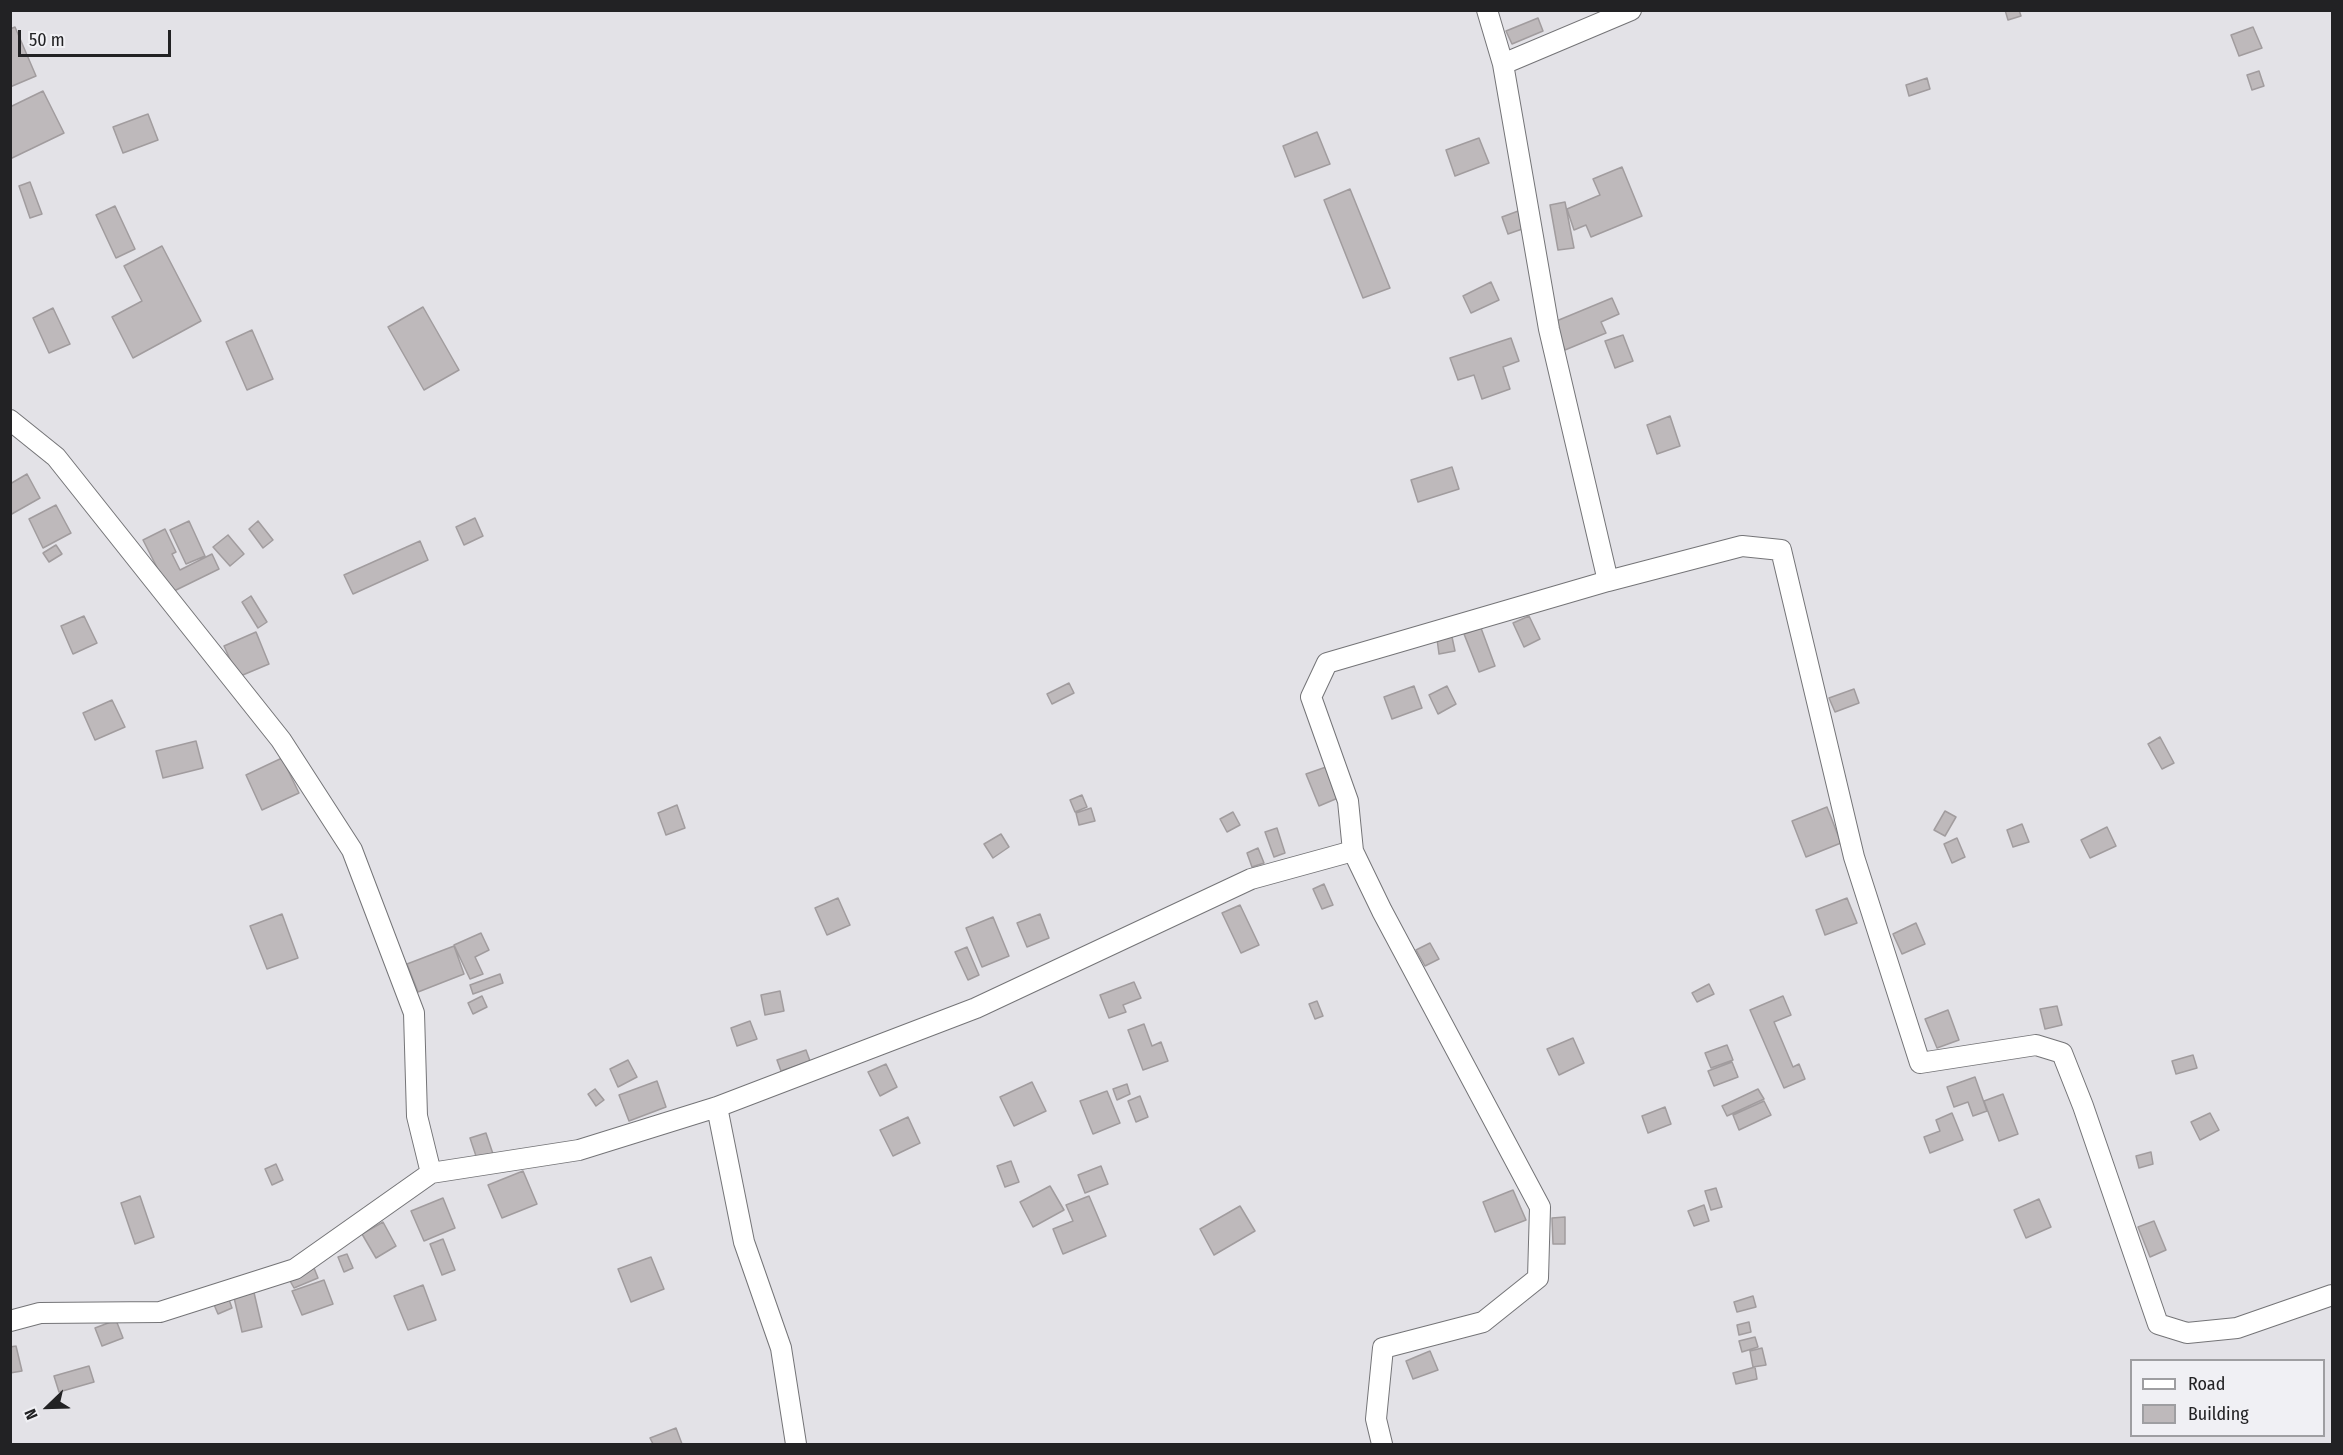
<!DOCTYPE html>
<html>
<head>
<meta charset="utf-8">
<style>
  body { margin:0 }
  #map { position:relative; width:2343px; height:1455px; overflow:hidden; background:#e3e2e7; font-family:"Fira Sans Condensed",sans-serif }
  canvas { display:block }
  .frame { position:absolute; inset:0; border:12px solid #222224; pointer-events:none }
  .legend { position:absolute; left:2130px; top:1359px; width:195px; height:78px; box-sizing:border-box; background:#f0f0f4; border:2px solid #9e9ea1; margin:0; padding:8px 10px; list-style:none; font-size:18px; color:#222224 }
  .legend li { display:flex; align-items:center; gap:12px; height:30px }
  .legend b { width:30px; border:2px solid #9e9ea1 }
  .north { position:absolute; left:18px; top:1377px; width:60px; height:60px; -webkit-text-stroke:4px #f0f0f4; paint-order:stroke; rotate:247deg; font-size:16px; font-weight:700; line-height:24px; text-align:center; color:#222224 }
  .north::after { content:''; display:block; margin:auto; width:21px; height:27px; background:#222224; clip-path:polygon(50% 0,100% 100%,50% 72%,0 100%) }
  .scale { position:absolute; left:18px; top:30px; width:153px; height:27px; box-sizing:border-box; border:3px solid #222224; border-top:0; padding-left:8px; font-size:18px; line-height:21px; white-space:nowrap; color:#222224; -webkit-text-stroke:4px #f0f0f4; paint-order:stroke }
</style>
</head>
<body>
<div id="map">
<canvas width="2343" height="1455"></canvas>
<div class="frame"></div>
<ul class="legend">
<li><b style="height:8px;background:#fff"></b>Road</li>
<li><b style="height:16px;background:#beb9bb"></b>Building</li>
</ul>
<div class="north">N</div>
<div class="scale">50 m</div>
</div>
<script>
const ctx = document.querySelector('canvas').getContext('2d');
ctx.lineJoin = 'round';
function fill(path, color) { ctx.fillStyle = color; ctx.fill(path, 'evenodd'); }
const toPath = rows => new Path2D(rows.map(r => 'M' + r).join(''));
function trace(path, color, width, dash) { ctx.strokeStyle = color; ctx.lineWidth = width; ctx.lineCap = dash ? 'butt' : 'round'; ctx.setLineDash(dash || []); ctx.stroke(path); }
const building = toPath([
  [2005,10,2019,10,2021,16,2008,20,2005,10],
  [1538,18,1543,31,1512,44,1506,31,1538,18],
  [15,27,36,76,10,87,10,29,15,27],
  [2253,27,2262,48,2239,56,2231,35,2253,27],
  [2259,71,2264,86,2252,90,2247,75,2259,71],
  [1927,78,1930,89,1909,96,1906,85,1927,78],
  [43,91,64,133,10,159,10,107,43,91],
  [148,114,158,140,123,153,113,127,148,114],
  [1317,132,1330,164,1295,177,1283,146,1317,132],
  [1479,138,1489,163,1455,176,1446,150,1479,138],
  [1622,167,1642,216,1591,237,1586,225,1574,230,1567,209,1600,195,1593,179,1622,167],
  [30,182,42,214,30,218,19,186,30,182],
  [1350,189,1390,288,1363,298,1324,200,1350,189],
  [1565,202,1574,248,1558,250,1550,205,1565,202],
  [115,206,135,249,116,258,96,215,115,206],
  [1521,210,1528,227,1508,234,1502,217,1521,210],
  [162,246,201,321,133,358,112,317,142,301,124,266,162,246],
  [1491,282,1499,300,1471,313,1463,296,1491,282],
  [1612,298,1619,314,1601,322,1606,333,1565,350,1554,322,1612,298],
  [423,307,459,370,424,390,388,327,423,307],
  [53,308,70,344,49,353,33,318,53,308],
  [252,330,273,379,247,390,226,342,252,330],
  [1623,335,1633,361,1615,368,1605,341,1623,335],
  [1511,338,1519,361,1503,367,1510,389,1482,399,1474,375,1458,380,1450,358,1511,338],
  [1670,416,1680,446,1657,454,1647,425,1670,416],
  [1452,467,1459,489,1418,502,1411,480,1452,467],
  [27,474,40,498,10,515,10,484,27,474],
  [56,505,71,533,43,548,29,519,56,505],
  [475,518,483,536,464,545,456,527,475,518],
  [189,521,205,556,186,564,170,530,189,521],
  [258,521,273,540,263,548,249,529,258,521],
  [165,529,176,552,172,554,180,570,212,554,219,569,170,593,143,540,165,529],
  [228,535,244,554,230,566,213,547,228,535],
  [420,541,428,560,353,594,344,575,420,541],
  [56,545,62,554,49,562,43,553,56,545],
  [251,596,267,622,258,628,242,602,251,596],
  [84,616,97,643,73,654,61,626,84,616],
  [1529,616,1540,639,1524,647,1513,623,1529,616],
  [1481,628,1495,666,1479,672,1464,634,1481,628],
  [256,632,269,664,238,677,224,646,256,632],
  [1452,637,1455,651,1439,654,1437,639,1452,637],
  [1069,683,1074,693,1052,704,1047,694,1069,683],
  [1414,686,1422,708,1392,719,1384,697,1414,686],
  [1447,686,1456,704,1438,714,1429,695,1447,686],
  [1854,689,1859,703,1835,712,1829,698,1854,689],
  [112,700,125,727,95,740,83,713,112,700],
  [2160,737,2174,763,2162,769,2148,744,2160,737],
  [196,741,203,768,163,778,156,751,196,741],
  [282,758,299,793,262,810,246,775,282,758],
  [1326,767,1338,798,1319,806,1306,774,1326,767],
  [1082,795,1087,807,1075,812,1070,800,1082,795],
  [677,805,685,828,666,835,658,813,677,805],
  [1827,807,1841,843,1806,857,1792,821,1827,807],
  [1091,808,1095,821,1079,825,1076,813,1091,808],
  [1945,811,1956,817,1945,836,1934,830,1945,811],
  [1233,812,1240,825,1227,832,1220,819,1233,812],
  [2022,824,2029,842,2013,847,2007,830,2022,824],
  [2107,827,2116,846,2090,858,2081,840,2107,827],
  [1277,828,1285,853,1274,857,1265,832,1277,828],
  [1001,834,1009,847,993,858,984,844,1001,834],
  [1957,838,1965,857,1952,863,1944,844,1957,838],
  [1258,848,1264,863,1252,867,1247,853,1258,848],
  [1324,884,1333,905,1322,909,1313,889,1324,884],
  [838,898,850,925,827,935,815,908,838,898],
  [1847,898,1857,923,1825,935,1816,910,1847,898],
  [1240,905,1259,945,1241,953,1222,913,1240,905],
  [282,914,298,958,267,969,250,926,282,914],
  [1040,914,1049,938,1027,947,1017,923,1040,914],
  [993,917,1009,956,982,967,966,928,993,917],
  [1916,923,1925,944,1902,954,1893,934,1916,923],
  [481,933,489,950,475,957,483,974,470,979,454,945,481,933],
  [1430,943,1439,959,1425,966,1416,950,1430,943],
  [454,946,464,974,418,992,407,964,454,946],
  [967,947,979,975,968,980,955,952,967,947],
  [500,974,503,983,473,994,470,985,500,974],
  [1134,982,1141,998,1123,1005,1126,1012,1109,1018,1100,995,1134,982],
  [1709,984,1714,994,1697,1002,1692,993,1709,984],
  [780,991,784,1011,765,1015,761,995,780,991],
  [482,996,487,1007,473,1014,468,1003,482,996],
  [1783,996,1791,1015,1774,1022,1793,1067,1799,1064,1805,1079,1784,1088,1750,1010,1783,996],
  [1317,1001,1323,1016,1315,1019,1309,1004,1317,1001],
  [2057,1006,2062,1025,2045,1029,2040,1009,2057,1006],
  [1948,1010,1959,1040,1937,1048,1925,1019,1948,1010],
  [750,1021,757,1039,737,1046,731,1028,750,1021],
  [1144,1024,1152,1046,1161,1042,1168,1061,1143,1070,1128,1030,1144,1024],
  [1573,1038,1584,1063,1559,1075,1547,1049,1573,1038],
  [1727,1045,1733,1060,1711,1068,1705,1053,1727,1045],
  [806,1050,810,1061,781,1071,777,1060,806,1050],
  [2193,1055,2197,1068,2176,1074,2172,1061,2193,1055],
  [628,1060,637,1077,618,1087,610,1069,628,1060],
  [1732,1062,1738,1077,1714,1086,1708,1071,1732,1062],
  [886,1064,897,1087,880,1096,868,1072,886,1064],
  [1975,1077,1987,1111,1973,1116,1968,1102,1954,1107,1947,1087,1975,1077],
  [657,1081,666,1107,629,1121,619,1095,657,1081],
  [1032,1082,1046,1111,1014,1126,1000,1097,1032,1082],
  [1127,1084,1130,1094,1117,1100,1113,1089,1127,1084],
  [595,1089,604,1100,596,1106,588,1094,595,1089],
  [1758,1089,1764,1099,1727,1116,1722,1106,1758,1089],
  [1107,1091,1120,1123,1093,1134,1080,1101,1107,1091],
  [2003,1094,2018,1134,1999,1141,1984,1101,2003,1094],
  [1140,1096,1148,1117,1136,1122,1128,1101,1140,1096],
  [1764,1101,1771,1115,1739,1130,1733,1115,1764,1101],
  [1665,1107,1671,1124,1648,1133,1642,1116,1665,1107],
  [1952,1113,1963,1140,1930,1153,1924,1137,1940,1131,1936,1120,1952,1113],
  [2210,1113,2219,1130,2200,1140,2191,1122,2210,1113],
  [908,1117,920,1143,893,1156,880,1130,908,1117],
  [486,1133,494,1157,478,1162,470,1138,486,1133],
  [2151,1152,2153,1164,2139,1168,2136,1156,2151,1152],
  [1011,1161,1019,1182,1005,1187,997,1166,1011,1161],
  [276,1164,283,1180,272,1185,265,1169,276,1164],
  [1101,1166,1108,1184,1085,1193,1078,1175,1101,1166],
  [523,1171,537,1204,502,1218,488,1185,523,1171],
  [1050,1186,1064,1210,1033,1227,1020,1202,1050,1186],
  [1716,1188,1722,1207,1711,1210,1705,1191,1716,1188],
  [1513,1190,1526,1220,1495,1232,1483,1202,1513,1190],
  [140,1196,154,1237,135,1244,121,1203,140,1196],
  [1089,1196,1106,1236,1063,1254,1053,1229,1073,1221,1066,1205,1089,1196],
  [443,1198,455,1228,424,1241,411,1211,443,1198],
  [2039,1199,2051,1227,2026,1238,2014,1210,2039,1199],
  [1704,1205,1709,1221,1694,1226,1688,1211,1704,1205],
  [1240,1206,1255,1231,1214,1255,1200,1229,1240,1206],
  [1565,1217,1565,1244,1553,1244,1552,1218,1565,1217],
  [2154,1221,2166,1250,2150,1257,2138,1227,2154,1221],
  [383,1222,396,1246,376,1258,362,1234,383,1222],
  [443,1239,455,1270,442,1275,430,1244,443,1239],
  [347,1254,353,1268,344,1272,338,1257,347,1254],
  [651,1257,664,1289,631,1302,618,1269,651,1257],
  [314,1268,318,1278,294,1288,289,1279,314,1268],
  [324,1280,333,1304,302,1315,292,1291,324,1280],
  [252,1284,262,1327,242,1332,232,1289,252,1284],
  [423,1285,436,1320,408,1330,394,1296,423,1285],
  [227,1294,232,1308,218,1314,212,1300,227,1294],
  [1753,1296,1756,1307,1737,1312,1734,1302,1753,1296],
  [116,1320,123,1338,102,1346,95,1328,116,1320],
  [1749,1322,1751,1332,1739,1335,1737,1325,1749,1322],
  [1755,1337,1758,1347,1742,1352,1739,1341,1755,1337],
  [16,1346,22,1371,10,1373,10,1347,16,1346],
  [1762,1348,1766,1365,1753,1367,1750,1351,1762,1348],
  [1430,1351,1438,1370,1413,1379,1406,1361,1430,1351],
  [89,1366,94,1382,59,1392,54,1376,89,1366],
  [1755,1367,1757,1379,1736,1384,1733,1373,1755,1367],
  [676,1428,682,1444,653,1444,650,1438,676,1428]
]);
fill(building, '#beb9bb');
trace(building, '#a19c9e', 1.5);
const street = toPath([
  [1503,64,1631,10],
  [10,420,56,457,281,740,352,850,414,1013,417,1116,431,1173,579,1150,717,1107,976,1008,1251,879,1353,851],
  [1608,581,1742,546,1781,550,1854,857,1920,1063,2036,1045,2062,1053,2083,1106,2158,1324,2187,1333,2237,1328,2332,1295],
  [717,1107,744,1242,781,1348,796,1444],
  [10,1321,40,1313,160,1312,295,1269,431,1173],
  [1382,1444,1376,1419,1383,1348,1483,1322,1538,1278,1540,1207,1382,911,1353,851,1348,801,1311,697,1327,663,1608,581,1549,329,1503,64,1487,10]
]);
trace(street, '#747477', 22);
trace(street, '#fff', 20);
</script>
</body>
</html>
